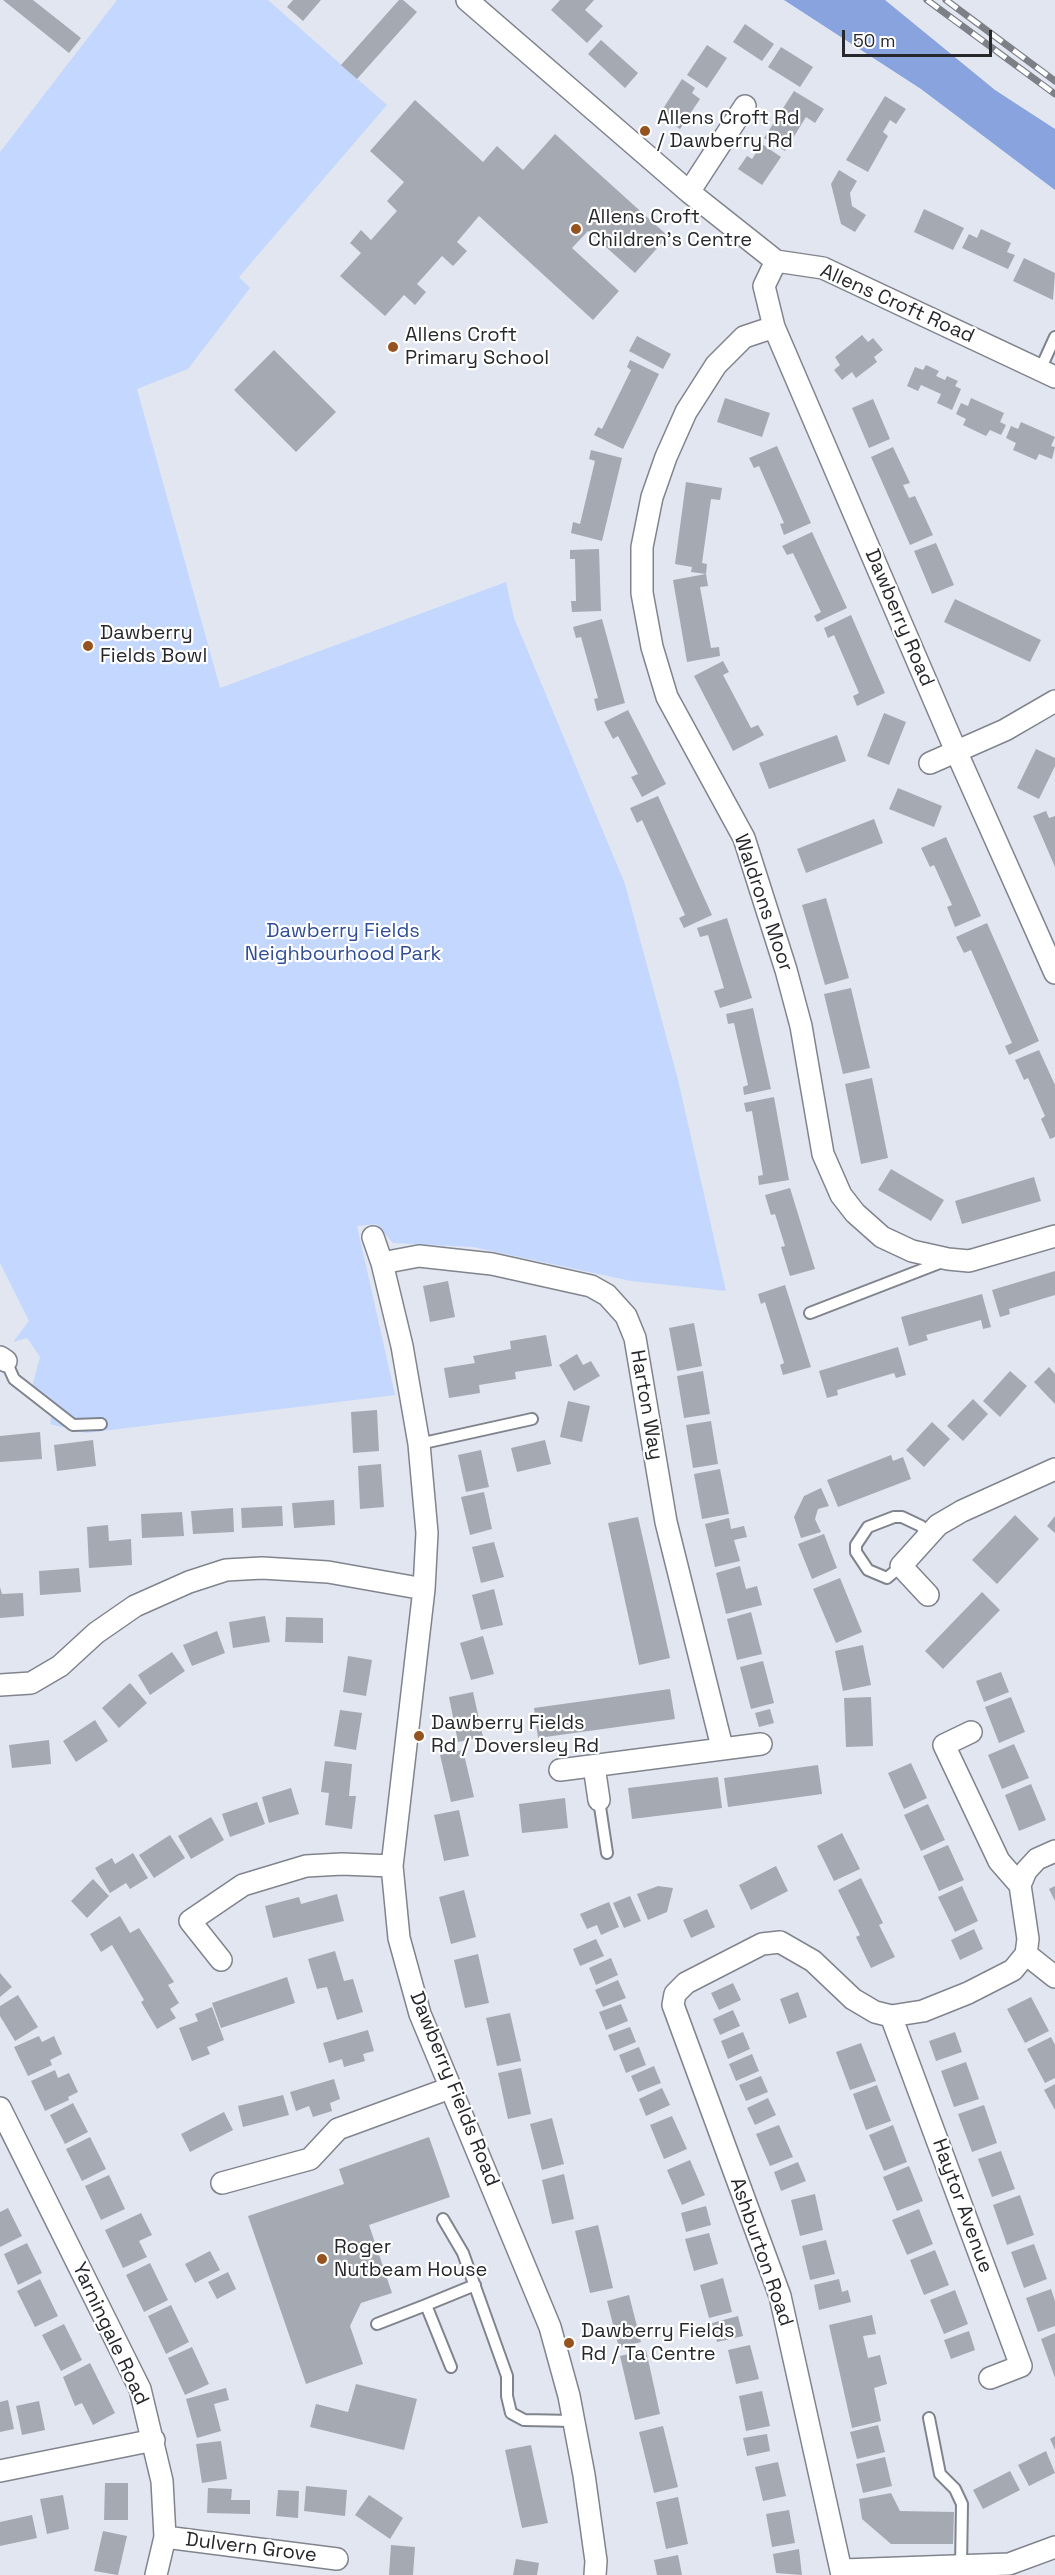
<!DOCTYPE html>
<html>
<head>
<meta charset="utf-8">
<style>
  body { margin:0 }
  #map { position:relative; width:1055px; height:2575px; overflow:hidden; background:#e1e6f0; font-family:"Space Grotesk",sans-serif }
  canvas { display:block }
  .scale { position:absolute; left:842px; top:30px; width:150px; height:27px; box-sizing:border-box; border:3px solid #26282c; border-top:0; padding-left:8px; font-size:18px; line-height:21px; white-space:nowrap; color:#26282c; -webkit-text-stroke:4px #fff; paint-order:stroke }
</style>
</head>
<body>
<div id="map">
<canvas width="1055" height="2575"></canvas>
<div class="scale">50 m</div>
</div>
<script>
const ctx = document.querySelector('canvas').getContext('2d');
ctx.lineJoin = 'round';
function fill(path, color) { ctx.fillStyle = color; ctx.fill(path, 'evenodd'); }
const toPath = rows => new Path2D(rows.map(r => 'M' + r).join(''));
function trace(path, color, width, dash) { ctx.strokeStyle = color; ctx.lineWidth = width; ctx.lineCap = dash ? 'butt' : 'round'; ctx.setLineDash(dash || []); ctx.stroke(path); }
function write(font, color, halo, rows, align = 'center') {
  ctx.font = font + ' "Space Grotesk",sans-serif'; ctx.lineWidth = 4.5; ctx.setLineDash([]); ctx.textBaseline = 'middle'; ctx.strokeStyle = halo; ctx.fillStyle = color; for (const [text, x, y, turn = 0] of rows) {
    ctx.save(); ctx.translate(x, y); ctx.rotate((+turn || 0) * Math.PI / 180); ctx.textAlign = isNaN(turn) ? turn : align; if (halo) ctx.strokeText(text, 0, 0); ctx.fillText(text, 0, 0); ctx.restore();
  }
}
fill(toPath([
  [117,0,268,0,387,105,239,277,250,288,188,369,137,389,220,688,506,582,514,618,625,884,678,1080,726,1291,631,1281,473,1247,393,1243,376,1224,357,1226,395,1395,86,1433,50,1424,54,1407,32,1387,40,1357,27,1338,13,1342,29,1321,0,1263,0,152]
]), '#c4d7ff');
fill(toPath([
  [784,0,885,0,995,90,1055,129,1055,190,921,89]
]), '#88a3de');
fill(toPath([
  [3,0,33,0,81,38,69,53],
  [293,0,321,0,303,21,287,7],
  [399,0,403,0,417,12,357,79,341,65],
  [560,0,594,0,585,10,603,26,587,43,551,10],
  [745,24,774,44,762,61,733,42],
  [601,40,638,73,625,88,588,54],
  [707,45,727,58,707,88,687,75],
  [781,47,813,67,800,87,768,67],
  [682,79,695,88,692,93,700,99,680,129,659,115],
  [794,91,824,109,815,123,806,117,785,151,764,138],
  [885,96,906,109,896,124,890,120,883,132,888,136,868,172,846,160],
  [415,100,483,162,497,146,523,170,555,134,668,236,635,273,588,231,572,248,619,291,593,320,479,216,457,242,467,251,453,266,442,256,417,284,426,292,415,305,404,295,385,316,340,276,361,253,350,243,361,230,371,240,397,211,387,201,404,182,370,151],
  [762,144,781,157,762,185,738,169,747,156,752,159],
  [839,170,857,181,850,193,852,206,866,215,855,232,841,224,831,184],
  [924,209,964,228,953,250,914,232],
  [981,229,1011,243,1007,252,1015,255,1008,269,962,248,969,234,977,238],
  [1024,258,1055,273,1053,300,1013,281],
  [862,335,868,342,873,338,883,350,874,357,877,362,856,378,852,372,842,380,834,370,840,365,835,357],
  [637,336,671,354,663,369,629,351],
  [274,350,336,412,296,452,234,390],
  [630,360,659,374,623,449,594,435,598,427,602,429,631,370,627,367],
  [926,365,939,371,936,376,945,380,947,376,958,381,955,386,961,389,952,410,937,403,941,394,921,385,918,391,907,386,915,367,923,370],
  [725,398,770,413,762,437,717,422],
  [971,398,1004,413,1000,422,1006,425,1001,435,990,430,986,436,963,425,966,419,956,414,961,403,968,406],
  [873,399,890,439,869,448,852,408],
  [1021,422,1055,437,1051,446,1055,447,1052,459,1039,454,1036,460,1013,450,1016,443,1006,438,1011,426,1018,429],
  [777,446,811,523,784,535,780,524,784,523,759,466,754,468,749,458],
  [893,447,910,483,903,485,909,498,915,496,933,535,910,545,871,457],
  [591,450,622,458,602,541,571,533,573,522,580,524,595,461,589,459],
  [686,482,722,488,720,500,711,499,702,563,707,564,706,574,691,572,692,567,675,564],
  [812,532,847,608,817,622,814,616,821,612,793,553,787,555,782,546],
  [936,543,954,585,932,594,914,551],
  [599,549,601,611,572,612,571,601,576,601,575,559,570,559,570,550],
  [706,574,708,586,700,587,711,648,719,647,720,656,687,662,673,580],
  [955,599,1041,640,1030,662,944,622],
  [851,615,885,693,857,706,853,696,859,693,834,635,828,638,824,628],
  [602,619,625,703,597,711,594,699,598,698,581,637,576,638,573,627],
  [723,661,729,672,723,675,751,728,758,725,764,735,733,751,694,676],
  [628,710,666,784,642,797,631,777,638,774,618,736,613,739,604,722],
  [884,713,906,722,889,765,867,756],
  [837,735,846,761,769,789,759,763],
  [1036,749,1055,758,1055,766,1039,799,1017,788],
  [898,788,942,806,934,827,889,809],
  [658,796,712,915,684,928,679,918,685,915,642,820,637,823,630,808],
  [1046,811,1049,818,1055,816,1055,867,1033,816],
  [874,819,883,843,806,873,797,849],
  [946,837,981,916,955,927,947,907,952,905,934,865,930,867,921,848],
  [826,898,849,978,825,985,802,905],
  [727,918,752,998,720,1008,714,991,724,988,708,935,700,937,697,928],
  [987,923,1039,1041,1009,1055,1005,1046,1012,1043,971,950,964,953,956,937],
  [851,988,870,1068,843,1074,824,994],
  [753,1008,771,1089,744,1095,743,1087,748,1085,734,1023,728,1024,726,1014],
  [1039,1050,1055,1085,1055,1137,1050,1139,1041,1119,1045,1116,1028,1078,1024,1080,1015,1060],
  [872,1078,888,1158,861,1164,845,1084],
  [774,1097,789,1180,759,1185,758,1176,763,1175,752,1111,746,1112,744,1103],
  [891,1169,944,1200,931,1221,878,1190],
  [1034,1177,1041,1201,962,1224,955,1201],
  [790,1188,815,1269,790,1276,781,1247,785,1246,775,1214,771,1215,765,1195],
  [1055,1271,1055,1295,1009,1309,1010,1314,1000,1317,992,1290],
  [448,1281,455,1317,430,1322,423,1286],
  [785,1285,811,1367,783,1375,780,1365,784,1363,765,1302,761,1304,758,1294],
  [982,1294,991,1327,983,1329,981,1320,926,1335,928,1340,909,1346,901,1317],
  [694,1323,702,1366,677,1371,669,1328],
  [546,1335,552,1366,515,1372,516,1379,479,1385,480,1393,449,1398,444,1368,475,1363,473,1356,511,1349,510,1341],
  [898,1347,906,1375,896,1378,894,1373,837,1390,838,1395,827,1398,819,1371],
  [577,1354,583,1365,591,1361,600,1376,574,1391,559,1365],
  [1049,1367,1055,1374,1055,1404,1034,1382],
  [703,1371,710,1414,684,1418,677,1376],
  [1010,1371,1027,1386,1000,1417,983,1401],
  [973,1399,988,1414,963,1441,947,1426],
  [568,1401,590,1406,582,1442,560,1437],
  [377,1410,379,1451,353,1453,351,1412],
  [711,1421,718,1464,693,1468,686,1425],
  [932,1422,950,1439,924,1467,906,1450],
  [40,1432,42,1459,0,1462,0,1436],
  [93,1440,96,1466,57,1471,54,1445],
  [545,1440,551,1464,517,1472,511,1448],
  [481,1450,489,1487,466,1492,458,1455],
  [891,1455,893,1461,903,1457,911,1479,838,1507,827,1480],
  [381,1464,384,1507,360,1509,358,1466],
  [720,1469,729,1514,702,1519,694,1474],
  [821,1488,829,1506,818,1509,815,1519,821,1532,801,1538,794,1517,804,1496],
  [484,1492,492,1529,470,1535,461,1497],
  [334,1500,335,1525,294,1528,292,1503],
  [282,1506,283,1526,242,1528,241,1508],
  [233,1508,234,1532,193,1534,191,1511],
  [182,1512,184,1536,142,1538,141,1514],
  [1015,1515,1039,1539,997,1584,972,1560],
  [1055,1516,1055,1533,1047,1526],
  [638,1517,670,1658,639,1665,608,1523],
  [729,1518,731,1529,744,1526,747,1537,734,1540,740,1561,715,1567,705,1524],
  [108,1525,109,1541,131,1539,132,1565,89,1568,87,1527],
  [824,1534,837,1568,812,1579,798,1544],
  [494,1542,504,1577,481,1583,472,1547],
  [740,1566,746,1589,757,1586,762,1605,726,1614,716,1573],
  [79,1568,81,1592,40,1595,39,1571],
  [840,1578,862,1632,836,1643,813,1589],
  [0,1587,2,1594,23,1593,24,1616,0,1618],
  [494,1589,503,1625,481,1630,472,1595],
  [982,1592,1000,1610,943,1669,925,1651],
  [751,1612,762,1654,737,1660,727,1619],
  [265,1616,270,1642,233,1648,229,1622],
  [286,1617,323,1618,323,1643,285,1642],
  [217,1631,225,1653,192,1666,183,1645],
  [483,1636,494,1674,471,1680,460,1643],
  [863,1645,871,1685,843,1691,835,1651],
  [172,1652,185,1671,150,1695,138,1675],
  [348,1656,372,1660,366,1696,343,1692],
  [763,1661,774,1703,751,1709,740,1667],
  [1001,1672,1009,1692,984,1702,976,1681],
  [130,1683,147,1703,119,1728,102,1708],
  [670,1689,675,1719,538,1738,534,1708],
  [473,1692,483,1737,458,1742,449,1697],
  [871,1697,873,1746,846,1747,844,1698],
  [1011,1697,1025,1732,999,1743,985,1707],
  [770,1709,774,1723,759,1727,755,1713],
  [340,1710,362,1713,356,1750,334,1746],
  [95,1720,108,1741,76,1762,63,1741],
  [49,1740,51,1764,12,1768,9,1745],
  [1014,1744,1029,1778,1002,1789,988,1755],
  [463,1750,474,1797,451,1802,440,1755],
  [325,1761,352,1764,349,1796,356,1796,352,1829,325,1825,329,1793,321,1792],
  [911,1763,927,1798,904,1809,888,1773],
  [818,1765,822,1794,728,1807,724,1778],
  [718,1777,722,1808,632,1819,628,1788],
  [1031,1784,1046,1820,1019,1831,1005,1795],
  [291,1788,299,1814,269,1823,262,1797],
  [565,1798,568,1828,522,1833,519,1804],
  [257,1802,265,1824,230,1837,222,1814],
  [928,1804,945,1840,921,1851,904,1815],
  [459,1810,469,1856,444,1861,434,1815],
  [211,1817,224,1840,191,1859,178,1836],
  [842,1833,860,1869,834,1881,817,1846],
  [170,1835,185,1858,154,1878,139,1855],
  [948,1845,964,1880,939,1891,923,1856],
  [133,1853,148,1878,130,1889,126,1883,110,1893,95,1868,112,1858,115,1864],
  [776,1866,788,1891,751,1910,739,1885],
  [861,1878,883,1923,879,1925,895,1957,871,1968,856,1937,860,1935,838,1890],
  [93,1879,109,1896,87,1918,71,1901],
  [658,1886,673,1888,667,1912,648,1920,637,1894],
  [962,1886,978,1921,955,1932,938,1897],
  [1055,1886,1055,1901,1049,1889],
  [464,1890,476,1937,451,1944,439,1897],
  [337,1894,344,1921,273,1938,265,1906,299,1897,301,1904],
  [630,1896,641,1921,624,1928,613,1903],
  [609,1902,619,1927,601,1935,597,1925,587,1929,580,1914],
  [707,1909,715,1927,691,1938,683,1920],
  [120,1916,130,1933,139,1928,174,1982,168,1985,179,2003,170,2009,176,2018,157,2029,141,2002,144,2000,112,1945,101,1952,90,1934],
  [974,1929,983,1949,960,1960,951,1940],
  [596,1939,604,1956,580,1966,573,1949],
  [335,1951,344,1981,353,1979,363,2012,337,2020,327,1987,317,1989,308,1959],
  [478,1954,489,2003,465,2008,454,1960],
  [611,1958,618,1975,596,1985,589,1968],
  [0,1973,12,1987,0,1997],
  [287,1977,295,2003,221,2028,212,2003],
  [618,1980,626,1998,603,2007,595,1990],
  [733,1983,741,2000,719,2010,711,1993],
  [798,1992,807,2017,789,2024,780,1999],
  [18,1995,38,2027,15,2041,0,2016,0,2006],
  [1031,1997,1049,2031,1025,2043,1007,2009],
  [621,2004,628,2021,606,2030,599,2012],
  [212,2007,224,2040,207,2047,210,2054,192,2061,179,2028,198,2021,195,2014],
  [733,2010,740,2026,720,2035,713,2019],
  [510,2013,521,2061,497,2066,486,2018],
  [630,2027,636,2042,614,2051,608,2035],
  [368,2030,374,2051,363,2054,365,2061,344,2067,342,2059,329,2063,323,2043],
  [743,2032,750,2049,728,2059,721,2041],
  [955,2032,962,2052,936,2061,929,2041],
  [39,2036,42,2042,54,2036,62,2054,50,2060,52,2065,28,2076,14,2047],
  [1051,2037,1055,2045,1055,2078,1045,2083,1027,2049],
  [861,2043,876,2081,850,2090,836,2052],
  [639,2047,646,2065,626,2073,619,2055],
  [752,2054,759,2071,736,2081,729,2064],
  [966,2062,979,2099,954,2107,941,2071],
  [654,2066,661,2083,638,2092,631,2076],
  [521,2068,531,2114,508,2119,498,2073],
  [55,2070,58,2078,69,2073,78,2092,68,2097,69,2100,45,2111,31,2081],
  [761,2076,768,2092,746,2101,739,2085],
  [334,2079,340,2099,330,2103,332,2111,313,2117,309,2106,296,2111,290,2092],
  [1055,2084,1055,2110,1044,2090],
  [877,2085,891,2121,866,2130,853,2094],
  [662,2088,670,2105,646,2116,639,2099],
  [283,2095,289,2115,243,2127,238,2106],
  [768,2098,776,2115,755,2125,747,2108],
  [73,2103,88,2132,65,2144,50,2115],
  [984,2105,997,2143,972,2152,958,2114],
  [224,2112,233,2130,190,2152,181,2134],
  [672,2116,687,2149,664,2159,650,2125],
  [552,2118,564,2164,542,2170,530,2124],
  [779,2125,793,2157,770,2166,756,2134],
  [893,2125,907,2162,884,2171,869,2135],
  [90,2137,106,2169,82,2181,66,2149],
  [429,2137,450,2197,369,2225,392,2293,361,2303,350,2326,363,2364,306,2384,248,2216,344,2184,339,2169],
  [1001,2151,1015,2189,992,2197,978,2159],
  [690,2160,705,2195,682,2205,667,2170],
  [798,2162,806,2181,781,2191,774,2172],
  [909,2166,923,2201,897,2211,883,2177],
  [564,2174,574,2219,552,2224,542,2180],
  [109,2175,125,2209,101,2220,85,2186],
  [815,2194,823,2230,800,2236,791,2200],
  [1020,2195,1034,2235,1007,2245,993,2205],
  [706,2206,711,2225,686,2232,681,2213],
  [8,2208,22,2236,0,2247,0,2212],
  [919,2209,933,2244,907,2255,892,2220],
  [141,2213,152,2235,139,2241,147,2257,123,2268,105,2230],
  [598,2225,613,2288,590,2293,575,2231],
  [709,2233,718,2264,694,2271,685,2239],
  [826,2240,835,2274,810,2280,802,2246],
  [27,2243,42,2273,18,2285,4,2254],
  [1034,2244,1047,2279,1024,2288,1011,2252],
  [935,2250,949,2285,924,2295,910,2260],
  [210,2251,220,2270,195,2283,185,2264],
  [150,2263,168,2300,144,2312,126,2275],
  [228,2272,236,2289,217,2299,208,2282],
  [723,2278,732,2312,709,2318,700,2285],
  [40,2279,58,2316,35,2327,17,2291],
  [839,2279,842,2292,848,2290,851,2302,819,2310,814,2285],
  [1051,2289,1055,2301,1055,2326,1038,2332,1026,2298],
  [955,2290,968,2324,944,2334,930,2300],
  [629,2295,641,2342,619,2348,607,2301],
  [171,2305,189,2342,166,2354,148,2316],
  [872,2315,876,2334,863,2336,868,2358,880,2355,887,2384,874,2388,881,2421,852,2428,829,2325],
  [738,2316,743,2336,717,2342,712,2323],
  [64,2324,82,2360,61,2371,42,2335],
  [969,2331,975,2350,951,2359,944,2340],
  [1055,2333,1055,2378,1041,2339],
  [750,2345,759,2379,736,2384,728,2350],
  [192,2347,209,2384,185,2395,168,2358],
  [646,2350,660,2414,635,2420,620,2356],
  [90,2363,115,2413,93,2425,82,2403,75,2406,63,2377],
  [356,2384,417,2399,404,2450,310,2427,316,2404,348,2412],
  [226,2388,229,2400,214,2404,221,2431,197,2438,186,2399],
  [762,2391,770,2426,746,2431,739,2396],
  [8,2400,14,2429,0,2432,0,2402],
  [39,2401,45,2430,22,2435,16,2406],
  [878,2425,885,2452,857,2459,850,2432],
  [663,2426,678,2487,654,2493,639,2432],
  [767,2434,770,2451,747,2456,743,2438],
  [1055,2436,1055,2450,1050,2439],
  [221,2441,227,2479,202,2483,196,2444],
  [531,2445,548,2523,522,2528,505,2450],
  [1046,2451,1055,2473,1029,2486,1018,2465],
  [885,2457,892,2486,863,2493,856,2464],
  [778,2462,786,2496,763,2501,755,2467],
  [1010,2471,1020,2490,983,2509,973,2490],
  [105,2483,128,2483,128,2520,104,2520],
  [306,2486,347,2490,345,2516,304,2511],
  [208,2488,232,2489,231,2500,250,2500,250,2514,207,2513],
  [278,2490,299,2491,298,2518,276,2516],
  [891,2493,900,2511,954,2512,953,2544,891,2544,862,2519,859,2499],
  [63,2495,69,2529,47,2534,40,2499],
  [369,2495,403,2518,390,2539,355,2515],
  [678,2497,688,2544,666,2549,656,2502],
  [789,2510,795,2543,772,2547,766,2514],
  [32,2515,37,2538,0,2546,0,2522],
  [103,2531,127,2536,118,2575,94,2571],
  [391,2545,415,2547,413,2575,389,2575],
  [799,2549,802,2575,776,2573,773,2554],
  [678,2555,682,2575,657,2575,654,2560],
  [516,2559,539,2563,537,2575,513,2575]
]), '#a5a9b2');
const lane = toPath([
  [1040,370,1055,337],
  [810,1313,942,1262],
  [6,1361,14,1379,73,1425,101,1424],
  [419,1444,532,1419],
  [901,1566,887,1578,868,1570,856,1552,856,1545,868,1527,894,1517,902,1517,921,1526,928,1537],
  [599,1800,607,1853],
  [443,2219,463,2253,507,2376,507,2396,511,2413,524,2420,574,2421],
  [377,2324,426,2305],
  [451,2367,426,2305,475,2285],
  [929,2418,940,2474,955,2489,962,2504,961,2567]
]);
const street = toPath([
  [467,0,689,192,776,261,823,268,1055,377],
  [689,192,745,106],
  [776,261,764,286,774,327,956,751,1055,973],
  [774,327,744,337,716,365,686,412,666,457,652,497,642,547,642,593,652,647,667,697,744,838,786,970,801,1026,823,1154,841,1195,855,1213,882,1237,912,1251,948,1259,969,1261,1055,1236],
  [930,763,1005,730,1055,701],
  [373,1237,382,1263,402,1346,419,1444,427,1533,424,1589,392,1866,399,1938,420,2014,550,2327,569,2396,584,2475,596,2561,595,2575],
  [382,1263,419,1256,492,1264,591,1286,607,1295,626,1316,635,1338,666,1522,722,1747],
  [0,1357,6,1361],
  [928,1595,901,1566,938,1525,962,1511,1055,1469],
  [0,1685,31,1683,60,1666,96,1633,135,1606,189,1582,226,1570,262,1568,328,1572,424,1589],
  [971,1732,944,1745,999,1861,1020,1885],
  [594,1766,599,1800],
  [560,1770,761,1744],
  [1026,1954,1055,1977],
  [221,1960,190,1921,243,1885,306,1866,342,1864,392,1866],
  [891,2016,1021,2366,990,2378],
  [0,2108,140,2389,162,2481,165,2537,156,2575],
  [222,2183,310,2159,338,2129,450,2088],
  [0,2471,154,2440],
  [165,2537,337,2559],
  [843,2570,1009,2564,1055,2547],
  [842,2575,780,2296,673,2005,675,1994,686,1983,762,1944,780,1942,813,1961,853,1999,875,2012,891,2016,923,2011,968,1993,1013,1970,1026,1954,1028,1939,1020,1885,1026,1871,1037,1859,1055,1851]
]);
trace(lane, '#80848d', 14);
trace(street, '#80848d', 24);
trace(lane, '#fff', 10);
trace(street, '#fff', 21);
const rail = toPath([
  [927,0,1055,94],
  [946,0,1055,81]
]);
trace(rail, '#7d8087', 7);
trace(rail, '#fff', 4.5, [14]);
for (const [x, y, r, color] of [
  [645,131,6,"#94531f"],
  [576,229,6,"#94531f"],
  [393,347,6,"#94531f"],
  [88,646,6,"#94531f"],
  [419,1736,6,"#94531f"],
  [322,2259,6,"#94531f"],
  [569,2343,6,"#94531f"]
]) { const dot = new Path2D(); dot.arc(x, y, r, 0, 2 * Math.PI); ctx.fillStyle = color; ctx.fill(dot); trace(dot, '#fff', 2); }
write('20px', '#26282c', '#fff', [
  ["Allens Croft Rd",657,119],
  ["/ Dawberry Rd",657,142],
  ["Allens Croft",588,218],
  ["Children's Centre",588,241],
  ["Allens Croft",405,336],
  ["Primary School",405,359],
  ["Dawberry",100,634],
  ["Fields Bowl",100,657],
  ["Dawberry Fields",431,1724],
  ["Rd / Doversley Rd",431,1747],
  ["Roger",334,2248],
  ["Nutbeam House",334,2271],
  ["Dawberry Fields",581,2332],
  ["Rd / Ta Centre",581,2355]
], 'left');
write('20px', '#26282c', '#fff', [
  ["Allens Croft Road",897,304,24],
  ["Dawberry Road",899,618,67],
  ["Waldrons Moor",763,903,71],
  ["Harton Way",646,1405,80],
  ["Dawberry Fields Road",454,2089,68],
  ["Haytor Avenue",962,2206,70],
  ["Ashburton Road",761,2252,71],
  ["Yarningale Road",110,2334,65],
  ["Dulvern Grove",251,2548,7]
]);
write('20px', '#314e95', '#fff', [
  ["Dawberry Fields",343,932],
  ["Neighbourhood Park",343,955]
]);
</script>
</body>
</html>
